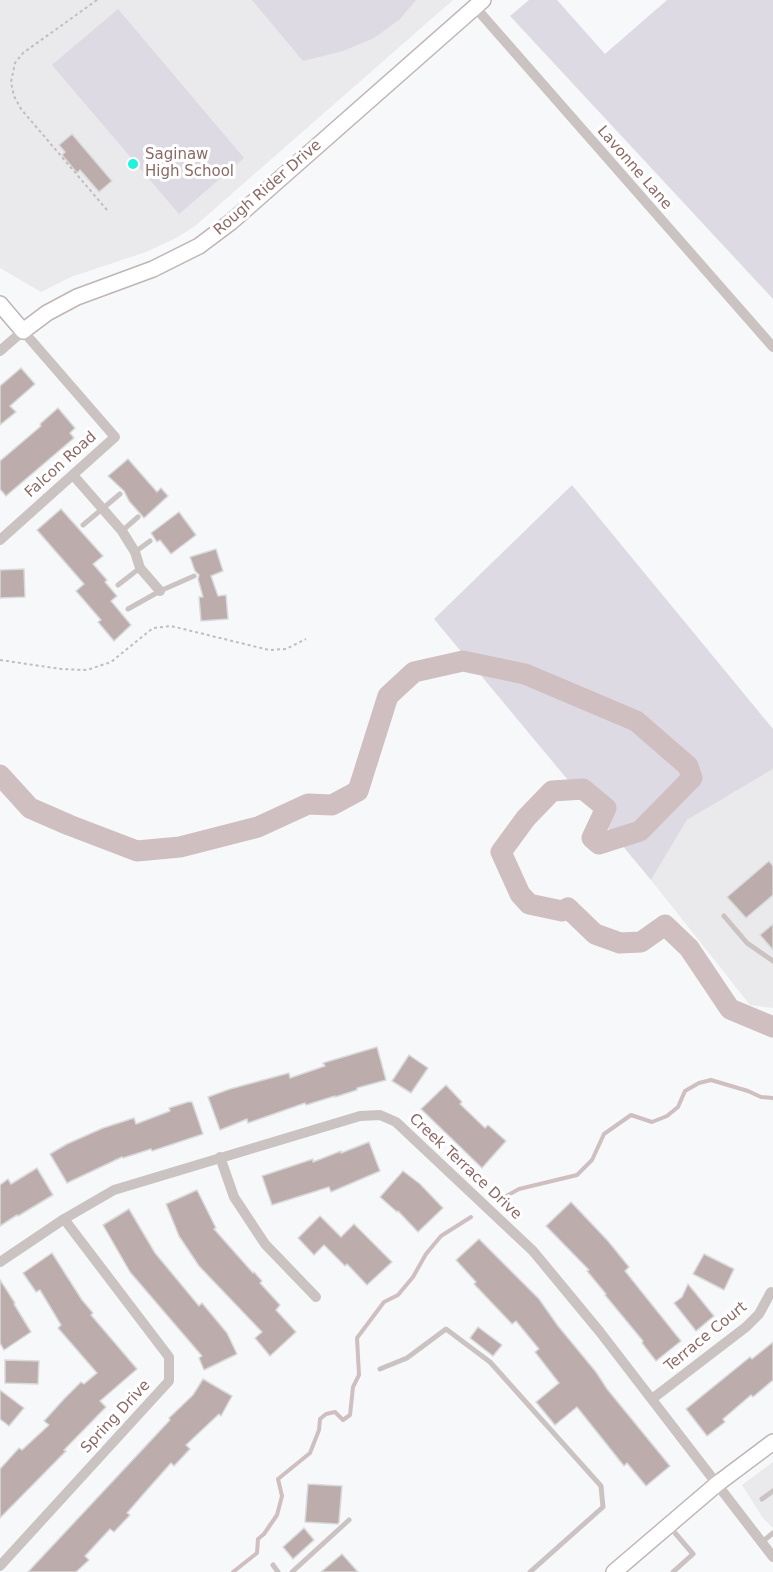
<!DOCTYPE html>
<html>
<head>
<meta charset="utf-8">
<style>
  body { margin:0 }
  canvas { display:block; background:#f7f8fa }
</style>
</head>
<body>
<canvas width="773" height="1572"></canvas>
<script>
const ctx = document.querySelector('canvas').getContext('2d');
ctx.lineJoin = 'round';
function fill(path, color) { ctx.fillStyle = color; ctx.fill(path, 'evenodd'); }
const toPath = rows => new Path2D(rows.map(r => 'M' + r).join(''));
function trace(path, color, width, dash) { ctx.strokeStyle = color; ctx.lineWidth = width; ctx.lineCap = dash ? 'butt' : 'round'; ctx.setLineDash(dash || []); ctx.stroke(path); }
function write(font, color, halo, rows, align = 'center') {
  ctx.font = font + ' "DejaVu Sans",sans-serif'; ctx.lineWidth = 6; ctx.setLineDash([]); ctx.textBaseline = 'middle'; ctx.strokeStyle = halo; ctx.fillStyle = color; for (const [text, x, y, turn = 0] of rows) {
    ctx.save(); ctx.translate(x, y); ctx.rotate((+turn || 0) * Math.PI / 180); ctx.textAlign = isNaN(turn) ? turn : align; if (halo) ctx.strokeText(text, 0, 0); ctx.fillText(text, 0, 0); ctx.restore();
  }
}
fill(toPath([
  [0,0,453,0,195,226,178,237,146,252,71,277,41,292,0,268],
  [773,769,773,1008,750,1005,651,880,687,820],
  [773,1462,773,1528,763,1518,742,1485]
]), '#eae9eb');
fill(toPath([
  [252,0,416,0,400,19,374,38,343,51,303,61],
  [529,0,557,0,605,54,667,0,773,0,773,299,510,16],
  [118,9,244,158,179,214,52,65],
  [572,485,773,729,773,769,687,820,651,880,434,619]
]), '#dddae4');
trace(toPath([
  [501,1199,519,1189,577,1175,592,1160,604,1134,631,1115,652,1122,667,1116,678,1107,685,1091,699,1083,711,1080,748,1091,761,1097,773,1098],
  [233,1572,257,1553,258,1539,264,1534,277,1515,282,1496,278,1479,310,1453,319,1430,320,1419,326,1414,335,1412,343,1420,350,1415,353,1387,359,1375,357,1338,384,1302,398,1295,413,1277,426,1254,441,1236,471,1217]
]), '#d0bfc0', 4);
trace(toPath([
  [0,775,30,808,69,825,137,851,180,847,258,827,308,804,332,805,358,791,388,696,414,672,463,661,525,674,636,721,688,766,692,778,640,831,599,844,592,838,606,808,583,789,552,791,526,818,501,852,520,894,529,904,562,911,568,908,595,934,620,943,641,942,665,925,689,948,730,1009,773,1027]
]), '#d0bfc0', 21);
const building = toPath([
  [72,134,112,181,99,192,80,170,77,173,62,155,65,152,59,145,72,134],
  [21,368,35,384,10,406,16,412,0,425,0,386,21,368],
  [58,408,75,428,70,433,74,438,6,496,0,489,0,461,41,426,40,424,58,408],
  [128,459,157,492,161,488,168,496,144,518,129,501,124,491,108,476,128,459],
  [61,509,103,556,93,564,107,580,105,582,117,596,111,601,131,625,114,641,98,622,101,620,76,591,84,584,37,530,61,509],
  [179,512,196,535,171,554,160,540,157,542,151,533,179,512],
  [216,549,223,571,211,576,218,596,226,595,228,619,201,621,199,597,203,597,198,579,199,575,195,571,190,557,216,549],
  [24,569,25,597,0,598,0,570,24,569],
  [769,861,773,866,773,895,746,918,727,897,769,861],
  [773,924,773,950,760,935,773,924],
  [377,1047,386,1080,357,1088,357,1090,335,1097,335,1096,306,1105,305,1103,248,1123,247,1119,220,1130,208,1097,230,1089,289,1073,290,1078,325,1066,323,1063,377,1047],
  [409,1055,428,1068,411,1093,392,1081,409,1055],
  [446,1085,462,1102,460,1104,485,1128,488,1125,506,1141,482,1168,421,1109,446,1085],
  [188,1102,192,1102,203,1134,152,1151,151,1149,123,1158,122,1157,67,1183,50,1154,67,1144,103,1128,134,1118,136,1124,170,1111,169,1108,188,1102],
  [369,1142,380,1171,331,1192,329,1187,272,1205,262,1176,313,1159,313,1162,341,1151,341,1153,369,1142],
  [37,1168,53,1195,18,1216,17,1215,0,1226,0,1185,8,1179,11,1184,37,1168],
  [403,1171,420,1184,443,1208,418,1232,398,1211,397,1212,380,1197,403,1171],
  [197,1190,216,1228,214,1229,253,1273,254,1272,262,1281,260,1283,280,1305,276,1310,296,1332,270,1356,255,1338,262,1332,199,1266,179,1236,166,1204,197,1190],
  [571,1202,608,1241,629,1267,625,1271,681,1341,656,1361,642,1343,643,1341,605,1295,606,1294,587,1271,589,1270,546,1226,571,1202],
  [129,1209,155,1253,199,1306,202,1303,227,1333,237,1354,204,1370,199,1358,202,1356,130,1272,103,1225,129,1209],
  [320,1216,341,1237,354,1224,392,1262,367,1285,347,1264,345,1266,324,1245,314,1255,298,1238,320,1216],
  [479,1239,539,1299,558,1326,596,1372,607,1389,670,1466,646,1486,627,1463,624,1466,577,1407,555,1425,536,1402,559,1383,535,1352,539,1349,516,1321,512,1324,474,1284,476,1282,456,1260,479,1239],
  [52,1253,82,1300,93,1313,91,1315,137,1369,100,1401,106,1407,64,1450,66,1451,0,1518,0,1469,19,1448,22,1450,49,1425,44,1421,64,1399,81,1382,84,1384,97,1373,58,1328,61,1325,40,1290,36,1292,23,1273,52,1253],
  [704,1254,734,1269,724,1290,693,1274,704,1254],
  [0,1280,15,1303,14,1304,31,1332,4,1350,0,1343,0,1280],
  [688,1284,714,1316,696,1331,674,1303,682,1297,688,1284],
  [478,1327,502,1345,493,1356,470,1338,478,1327],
  [773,1342,773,1380,753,1397,751,1395,723,1419,725,1422,707,1436,686,1409,750,1357,752,1359,773,1342],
  [5,1360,39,1361,38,1384,5,1383,5,1360],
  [203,1379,232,1396,221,1416,219,1414,186,1445,190,1449,174,1466,171,1463,147,1490,127,1513,130,1515,114,1532,110,1529,85,1556,89,1560,76,1572,28,1572,170,1420,169,1418,193,1395,203,1379],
  [0,1390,24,1408,9,1426,0,1419,0,1390],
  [308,1484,342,1486,339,1522,338,1524,305,1522,308,1484],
  [304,1528,314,1540,293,1559,283,1547,304,1528],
  [342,1554,358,1572,321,1572,342,1554]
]);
fill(building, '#bcacab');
trace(building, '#d9dadc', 1.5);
const secondary = toPath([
  [0,304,23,331,47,313,77,297,153,269,199,246,231,222,483,0],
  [614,1572,717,1484,773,1442]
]);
trace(secondary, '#c0b5b4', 18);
trace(toPath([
  [97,0,23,53,15,63,11,82,14,96,21,109,107,210],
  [0,660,61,669,87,670,111,662,153,628,171,626,269,650,286,649,306,639]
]), '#c3bdbc', 2, [3, 3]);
trace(toPath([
  [83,525,120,494],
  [122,531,138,517],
  [135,552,150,541],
  [118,585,140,568],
  [128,609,160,591,194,576],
  [724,916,747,943,773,961],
  [380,1369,407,1358,446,1329,490,1362,601,1486,603,1507,530,1572],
  [762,1499,773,1491],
  [669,1526,693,1554,673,1572],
  [761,1543,773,1533],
  [273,1565,278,1572],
  [292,1572,349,1520]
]), '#cbc3c2', 5);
trace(toPath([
  [475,7,773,347],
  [0,351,23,331,115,437,0,540],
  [73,475,122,531,135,552,140,568,160,591],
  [220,1157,234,1197,265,1244,316,1297],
  [0,1262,64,1219,114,1190,360,1116,380,1115,396,1122,533,1251,600,1332,773,1557],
  [652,1399,746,1327,759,1314,771,1292],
  [0,1566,169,1381,169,1357,64,1219]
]), '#cbc3c2', 10);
trace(secondary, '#fff', 15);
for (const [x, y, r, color] of [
  [133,164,6,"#1df3dd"]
]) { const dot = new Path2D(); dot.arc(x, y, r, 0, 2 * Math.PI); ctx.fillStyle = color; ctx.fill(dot); trace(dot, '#fff', 2); }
write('15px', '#8b6a66', '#fff', [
  ["Saginaw",145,155],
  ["High School",145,172]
], 'left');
write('15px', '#8b6a66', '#fff', [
  ["Lavonne Lane",634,168,49],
  ["Rough Rider Drive",268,188,-41],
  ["Falcon Road",61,465,-42],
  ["Creek Terrace Drive",465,1167,43],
  ["Terrace Court",706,1337,-39],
  ["Spring Drive",116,1417,-47]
]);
</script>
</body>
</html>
